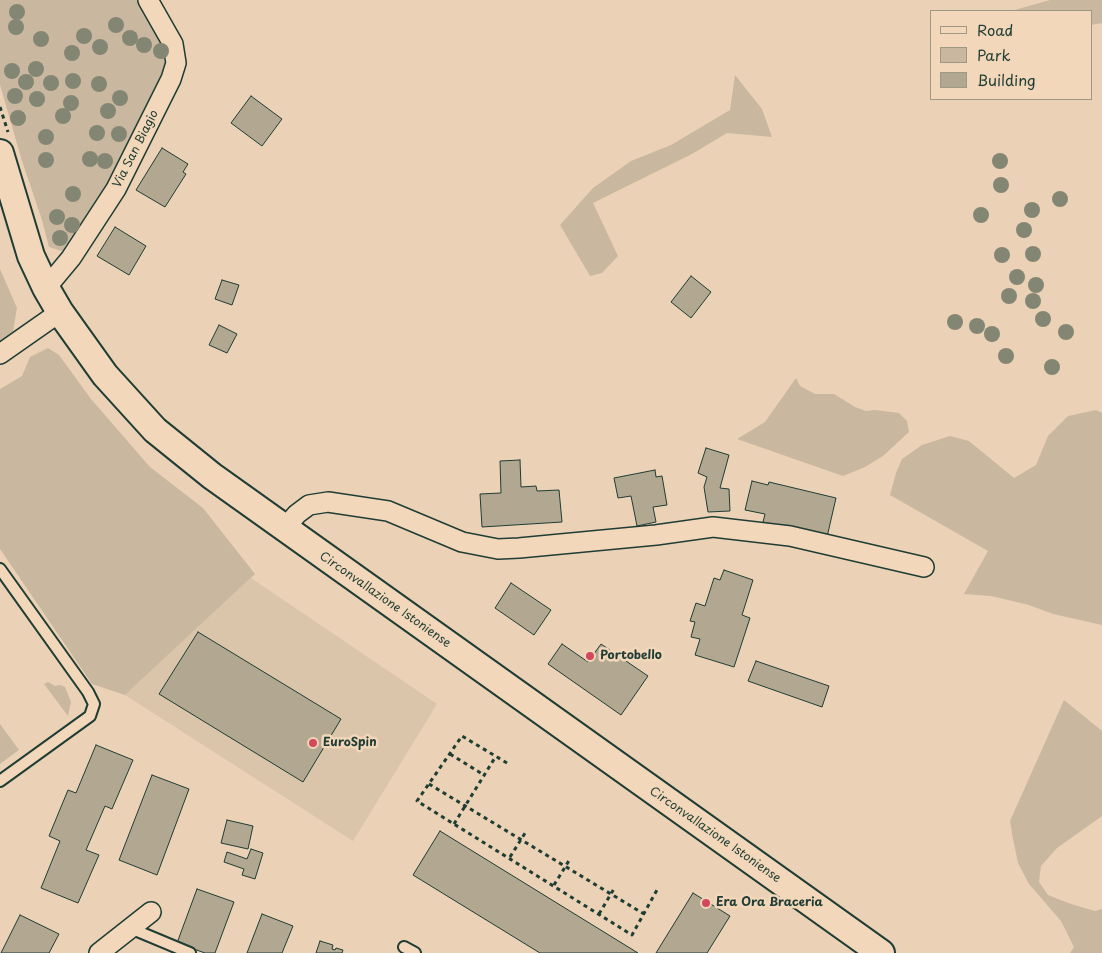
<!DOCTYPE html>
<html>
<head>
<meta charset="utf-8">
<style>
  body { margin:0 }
  #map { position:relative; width:1102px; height:953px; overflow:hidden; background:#ebd1b5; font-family:"Playpen Sans",sans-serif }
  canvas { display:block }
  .legend { position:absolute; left:930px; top:10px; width:162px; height:90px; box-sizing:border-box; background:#f3d7ba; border:1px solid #9e9984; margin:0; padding:6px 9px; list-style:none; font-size:15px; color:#1f3d34 }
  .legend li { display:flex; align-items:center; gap:10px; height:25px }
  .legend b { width:25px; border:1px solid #9e9984 }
</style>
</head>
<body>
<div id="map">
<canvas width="1102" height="953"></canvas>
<ul class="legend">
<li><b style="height:6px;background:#f3d7ba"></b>Road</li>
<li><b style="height:14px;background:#c9b89f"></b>Park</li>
<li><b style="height:14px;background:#b2a790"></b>Building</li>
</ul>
</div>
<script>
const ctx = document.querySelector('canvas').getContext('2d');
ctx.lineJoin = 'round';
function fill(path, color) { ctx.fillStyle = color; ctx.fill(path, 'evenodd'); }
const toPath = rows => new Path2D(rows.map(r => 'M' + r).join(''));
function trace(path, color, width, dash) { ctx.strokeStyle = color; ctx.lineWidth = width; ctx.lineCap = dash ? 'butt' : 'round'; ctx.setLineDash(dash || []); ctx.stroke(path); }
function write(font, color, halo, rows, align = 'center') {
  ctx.font = font + ' "Playpen Sans",sans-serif'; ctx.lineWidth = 5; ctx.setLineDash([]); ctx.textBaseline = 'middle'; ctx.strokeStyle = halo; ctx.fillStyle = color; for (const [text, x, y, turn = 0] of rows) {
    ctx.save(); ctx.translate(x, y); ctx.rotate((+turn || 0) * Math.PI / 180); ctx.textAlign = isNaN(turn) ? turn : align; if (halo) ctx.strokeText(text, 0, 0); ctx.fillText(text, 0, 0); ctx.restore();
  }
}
fill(toPath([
  [251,578,437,704,353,841,125,695]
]), '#dac4aa');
fill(toPath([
  [0,0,141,0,160,30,169,61,132,142,89,220,65,252,49,247,42,220,22,161,0,85],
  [1050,0,1102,0,1102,23,1091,25,1091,11,1011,11],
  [735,75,762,109,772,137,727,133,692,154,593,203,618,256,602,273,590,276,560,225,593,188,631,161,671,145,730,110],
  [0,269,17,308,13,331,0,340],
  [48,348,59,355,91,399,150,467,203,508,255,574,125,695,92,684,0,549,0,389,22,376,30,357],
  [796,378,800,386,815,394,834,394,855,407,866,411,875,410,899,413,907,421,909,432,883,456,865,467,843,476,737,439,765,422],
  [1096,410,1102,413,1102,625,1053,614,1029,605,991,596,964,594,988,551,890,495,896,473,902,459,922,445,950,436,969,441,1014,478,1036,465,1048,436,1068,416],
  [48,682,55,686,60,685,65,687,71,702,68,716,44,684],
  [1064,700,1102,731,1102,816,1057,848,1041,866,1039,882,1048,895,1071,904,1095,911,1102,909,1102,953,1070,953,1074,947,1061,921,1029,884,1018,863,1013,839,1010,821],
  [0,724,19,750,0,764]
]), '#c9b89f');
const building = toPath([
  [251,96,282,119,262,146,231,123,251,96],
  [162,148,188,164,183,172,186,174,165,207,136,190,162,148],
  [115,227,146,246,129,275,97,256,115,227],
  [691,276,711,292,691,318,671,302,691,276],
  [222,280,239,285,232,305,215,299,222,280],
  [219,325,237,334,227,353,209,345,219,325],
  [706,448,729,455,720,488,729,489,730,511,708,512,704,487,707,477,698,473,706,448],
  [520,460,521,487,536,486,537,491,559,490,562,522,482,527,480,494,501,493,500,461,520,460],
  [655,470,656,477,662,476,667,505,653,507,656,522,637,526,631,496,618,498,614,478,655,470],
  [752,481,768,485,769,482,836,498,827,537,763,522,765,514,745,510,752,481],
  [724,570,753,580,742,615,750,618,734,667,695,655,700,639,691,637,695,622,690,621,696,603,705,606,714,578,720,580,724,570],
  [511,583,551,610,534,635,495,608,511,583],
  [198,632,341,719,303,782,159,694,198,632],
  [562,644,588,662,601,644,648,676,621,715,548,664,562,644],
  [756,661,829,686,822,707,748,681,756,661],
  [96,745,133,760,112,809,105,806,86,850,99,855,78,903,41,888,60,841,49,836,68,790,76,793,96,745],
  [152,775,189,789,157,875,119,860,152,775],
  [227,820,253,826,248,849,221,843,227,820],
  [440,831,638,953,540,953,413,875,440,831],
  [251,849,263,853,255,879,242,875,244,869,224,862,227,852,247,859,251,849],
  [197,889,234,902,215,953,205,953,177,943,197,889],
  [693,893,730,916,707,953,656,953,693,893],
  [262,914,293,926,282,953,247,953,262,914],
  [20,915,59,934,49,953,1,953,20,915],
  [320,941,333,945,332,949,335,950,336,948,343,950,342,953,316,953,320,941]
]);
fill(building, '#b2a790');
trace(building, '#1f3d34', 1);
const service = toPath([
  [0,569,88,692,94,704,90,716,0,781],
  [130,928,190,953],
  [404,947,415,953]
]);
const minor = toPath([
  [46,288,71,258,116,189,171,79,176,63,173,44,148,0],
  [0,354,60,312],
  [285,528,297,514,309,505,328,502,388,511,462,542,498,549,519,548,656,535,713,527,790,536,924,567],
  [99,953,151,912]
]);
const secondary = toPath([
  [0,153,31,256,46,288,60,312,105,375,155,430,212,476,881,953]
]);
trace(service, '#1f3d34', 14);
trace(minor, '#1f3d34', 22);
trace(secondary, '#1f3d34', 30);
trace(toPath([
  [0,107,8,132],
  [450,754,484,775],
  [507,763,462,736,417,801,632,935,657,890],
  [429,784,644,914],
  [454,824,496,756],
  [510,857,527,830],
  [554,885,570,859],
  [599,914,615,887]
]), '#1f3d34', 3, [4, 4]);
trace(service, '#f3d7ba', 10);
trace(minor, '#f3d7ba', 19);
trace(secondary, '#f3d7ba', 26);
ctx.fillStyle = '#848674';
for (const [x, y] of [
  [17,12],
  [116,25],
  [16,27],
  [84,36],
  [130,38],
  [41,39],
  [144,45],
  [100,47],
  [161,51],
  [72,53],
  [36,69],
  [12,71],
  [73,81],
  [26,82],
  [51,83],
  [99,84],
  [15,96],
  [120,98],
  [37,99],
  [71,103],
  [108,111],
  [63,116],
  [18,118],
  [97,133],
  [119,134],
  [46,137],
  [90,159],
  [46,160],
  [105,161],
  [1000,161],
  [1001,185],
  [73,194],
  [1060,199],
  [1032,210],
  [981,215],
  [57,217],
  [72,225],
  [1024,230],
  [60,238],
  [1033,254],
  [1002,255],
  [1017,277],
  [1036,285],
  [1009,296],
  [1033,301],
  [1043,319],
  [955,322],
  [977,326],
  [1066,332],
  [992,334],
  [1006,356],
  [1052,367]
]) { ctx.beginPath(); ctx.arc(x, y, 8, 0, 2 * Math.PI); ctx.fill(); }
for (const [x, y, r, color] of [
  [590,656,5,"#d1495b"],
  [313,743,5,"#d1495b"],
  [706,903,5,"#d1495b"]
]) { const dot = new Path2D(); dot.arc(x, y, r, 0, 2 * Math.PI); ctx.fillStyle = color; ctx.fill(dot); trace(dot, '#f3d7ba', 2); }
write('12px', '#1f3d34', '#f3d7ba', [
  ["Via San Biagio",136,149,-63],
  ["Circonvallazione Istoniense",385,600,35],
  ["Circonvallazione Istoniense",715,835,35]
]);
write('bold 12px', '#1f3d34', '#f3d7ba', [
  ["Portobello",600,656],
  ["EuroSpin",323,743],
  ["Era Ora Braceria",716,903]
], 'left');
</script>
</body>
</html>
